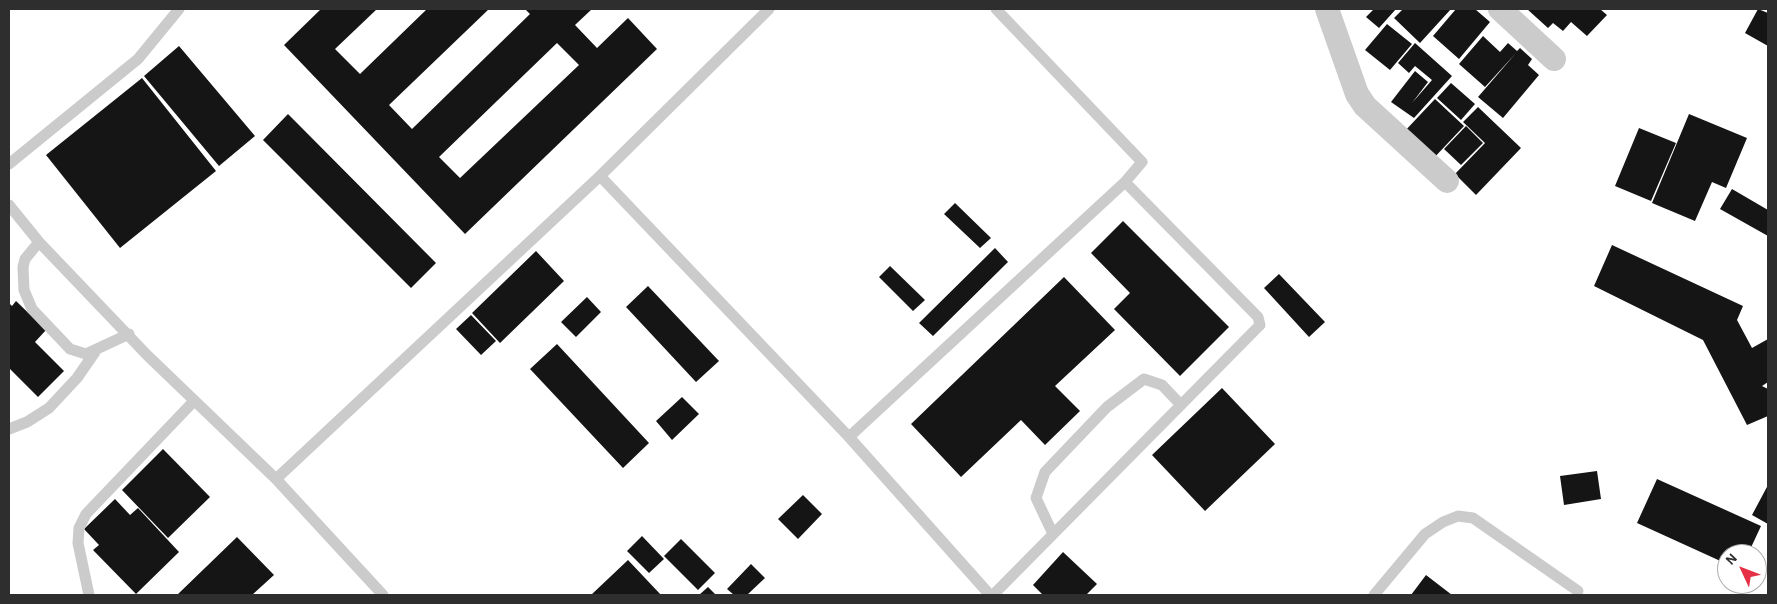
<!DOCTYPE html>
<html>
<head>
<meta charset="utf-8">
<style>
  body { margin:0 }
  #map { position:relative; width:1777px; height:604px; overflow:hidden; background:#fff; font-family:"Alegreya Sans",sans-serif }
  canvas { display:block }
  .frame { position:absolute; inset:0; border:10px solid #2e2e2e; pointer-events:none }
  .north { position:absolute; left:1717px; top:544px; width:50px; height:50px; box-sizing:border-box; background:#fff; border:1px solid #ababab; border-radius:50%; rotate:313deg; font-size:14px; font-weight:700; line-height:20px; text-align:center; color:#2e2e2e }
  .north::after { content:''; display:block; margin:auto; width:18px; height:22px; background:#e53045; clip-path:polygon(50% 0,100% 100%,50% 72%,0 100%) }
</style>
</head>
<body>
<div id="map">
<canvas width="1777" height="604"></canvas>
<div class="frame"></div>
<div class="north">N</div>
</div>
<script>
const ctx = document.querySelector('canvas').getContext('2d');
ctx.lineJoin = 'round';
function fill(path, color) { ctx.fillStyle = color; ctx.fill(path, 'evenodd'); }
const toPath = rows => new Path2D(rows.map(r => 'M' + r).join(''));
function trace(path, color, width, dash) { ctx.strokeStyle = color; ctx.lineWidth = width; ctx.lineCap = dash ? 'butt' : 'round'; ctx.setLineDash(dash || []); ctx.stroke(path); }
fill(toPath([
  [321,9,377,9,335,49,360,74,427,9,489,9,389,105,412,129,530,14,525,9,592,9,575,25,597,48,628,18,657,49,465,234,284,45],
  [557,43,579,65,460,178,439,157],
  [1374,9,1396,9,1379,28,1366,17],
  [1403,9,1451,9,1420,43,1394,18],
  [1456,9,1475,9,1490,22,1459,59,1433,36],
  [1527,9,1600,9,1607,15,1587,36,1571,22,1563,31,1553,23,1548,28],
  [1758,9,1768,13,1768,46,1745,33],
  [1387,24,1412,44,1390,70,1365,50],
  [1483,36,1500,52,1508,43,1517,51,1520,48,1532,59,1528,65,1539,75,1503,118,1478,97,1516,53,1485,87,1459,64],
  [1415,43,1452,76,1414,118,1391,102,1415,71,1428,82,1412,103,1432,80,1415,66,1409,73,1398,63],
  [179,46,255,136,219,166,144,76],
  [142,78,216,171,120,248,46,155],
  [1451,83,1475,104,1461,120,1437,98],
  [1435,99,1464,126,1432,160,1403,133],
  [1478,107,1521,148,1476,195,1455,174,1485,143,1463,122],
  [288,114,436,263,411,288,263,140],
  [1689,114,1747,138,1726,188,1712,182,1695,221,1652,203],
  [1466,126,1483,143,1461,165,1444,149],
  [1639,128,1676,143,1651,201,1615,186],
  [1732,189,1768,210,1768,236,1720,209],
  [955,203,991,238,980,248,944,214],
  [1123,221,1229,327,1180,376,1114,309,1130,293,1091,253],
  [1612,245,1743,306,1737,320,1752,348,1768,339,1768,382,1762,386,1768,389,1768,416,1747,425,1703,340,1594,286],
  [995,248,1008,262,933,336,919,323],
  [536,251,564,281,500,343,472,313],
  [890,266,925,300,913,311,879,277],
  [1279,274,1325,322,1309,337,1264,288],
  [1064,277,1115,330,1055,386,1080,411,1045,445,1021,420,961,477,911,424],
  [648,286,719,361,696,382,626,307],
  [587,297,601,312,576,337,561,322],
  [16,301,46,330,35,342,64,371,38,397,9,368,9,303,12,306],
  [471,315,496,341,481,355,456,329],
  [557,344,649,443,623,468,530,369],
  [1222,388,1275,444,1205,511,1152,455],
  [682,397,699,414,672,440,656,421],
  [163,449,210,497,168,538,122,490],
  [1597,471,1601,499,1564,505,1560,476],
  [1657,479,1761,526,1748,554,1727,554,1727,564,1637,523],
  [1768,485,1768,524,1752,515],
  [803,495,822,514,798,539,778,519],
  [115,499,130,515,138,508,179,552,136,594,93,550,99,545,84,529],
  [642,536,664,559,649,573,627,551],
  [237,537,274,575,252,595,177,595],
  [681,539,715,573,698,590,664,556],
  [1063,552,1097,584,1086,595,1043,595,1033,585],
  [628,560,661,595,591,595],
  [751,564,765,578,747,595,734,595,727,589],
  [1426,575,1452,595,1411,595],
  [708,587,716,595,699,595]
]), '#151515');
trace(toPath([
  [769,9,600,176,849,437,990,595],
  [9,164,138,59,179,9],
  [9,205,39,242,147,355,276,479],
  [39,242,25,259,23,267,24,290,32,309,70,349,86,354,129,334],
  [9,429,27,422,49,408,77,378,95,352],
  [849,437,1125,182,1142,162,996,9],
  [1053,534,1036,498,1045,472,1107,407,1144,379,1162,385,1181,405],
  [89,595,78,543,79,528,86,514,194,401],
  [383,595,276,479,600,176],
  [993,595,1260,325,1258,317,1125,182],
  [1374,595,1425,534,1443,522,1458,516,1473,518,1578,591]
]), '#cbcbcb', 11);
trace(toPath([
  [1327,9,1357,94,1365,106,1447,181],
  [1500,9,1554,59]
]), '#cbcbcb', 24);
</script>
</body>
</html>
